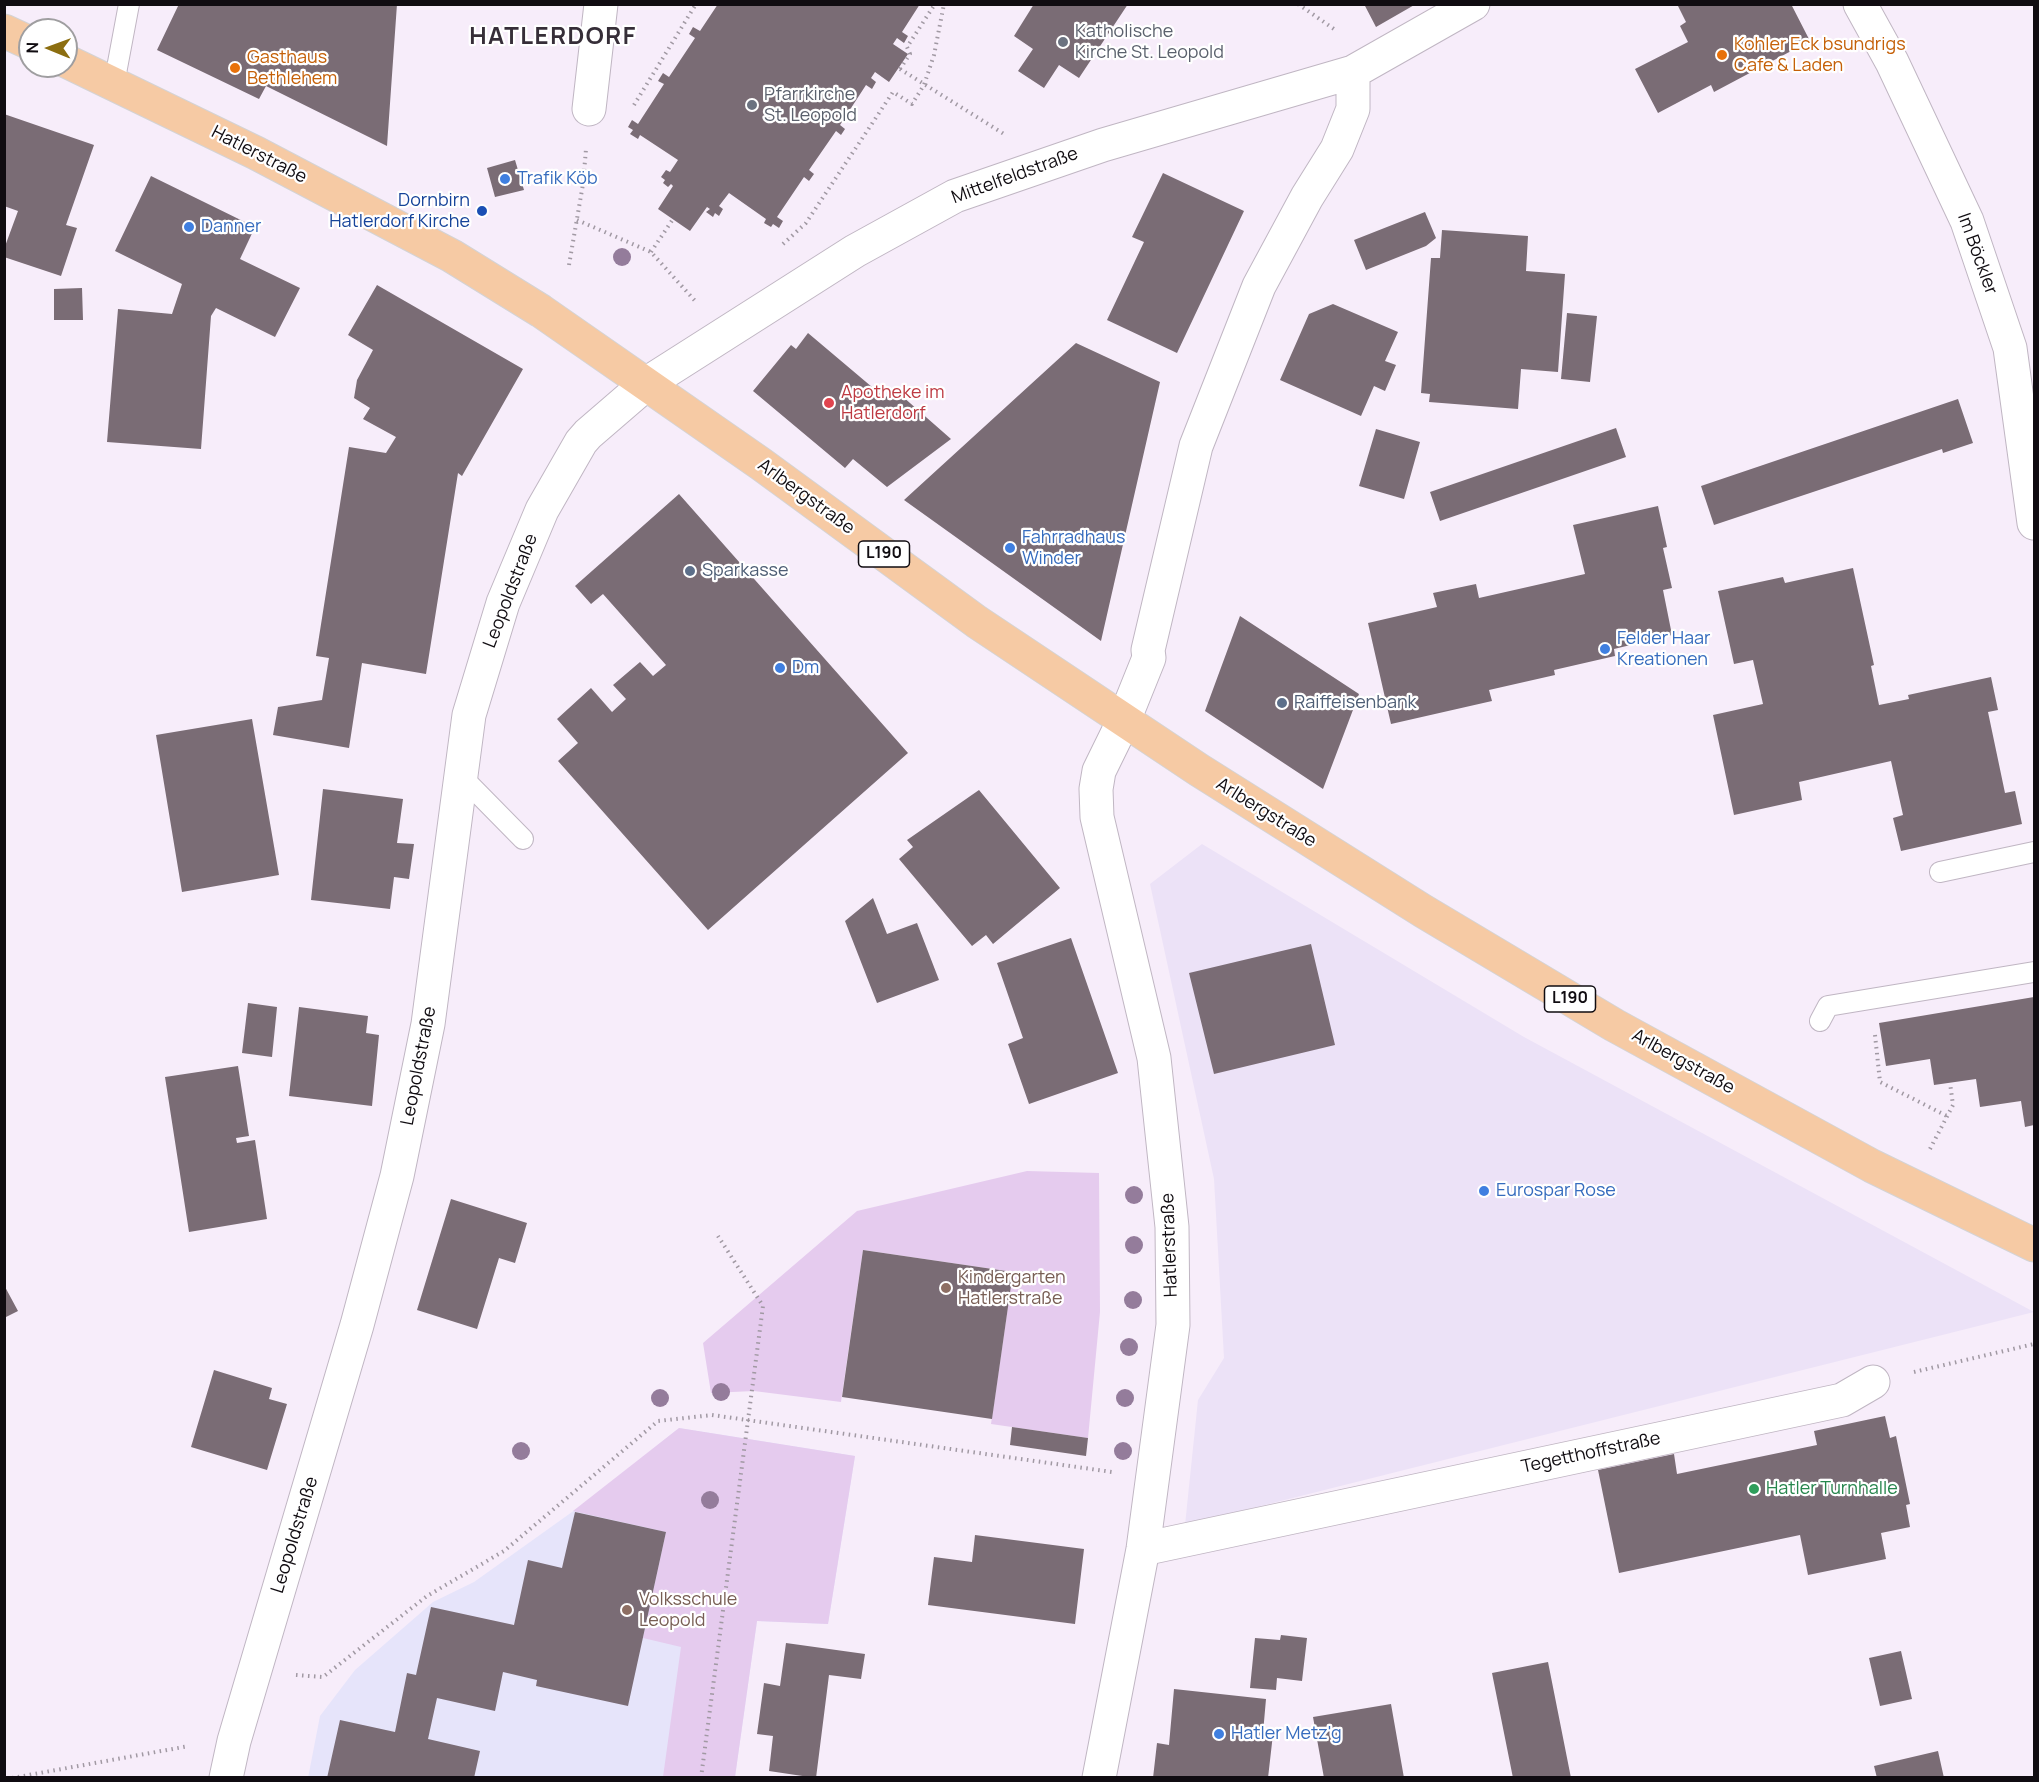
<!DOCTYPE html>
<html>
<head>
<meta charset="utf-8">
<style>
  body { margin:0 }
  #map { position:relative; width:2039px; height:1782px; overflow:hidden; background:#f7edfa; font-family:Manrope,sans-serif }
  canvas { display:block }
  .frame { position:absolute; inset:0; border:6px solid #100c11; pointer-events:none }
  .north { position:absolute; left:18px; top:18px; width:60px; height:60px; box-sizing:border-box; background:#fff; border:2px solid #9f9ea0; border-radius:50%; rotate:271deg; font-size:16px; font-weight:700; line-height:24px; text-align:center; color:#100c11 }
  .north::after { content:''; display:block; margin:auto; width:21px; height:27px; background:#8c6e10; clip-path:polygon(50% 0,100% 100%,50% 72%,0 100%) }
</style>
</head>
<body>
<div id="map">
<canvas width="2039" height="1782"></canvas>
<div class="frame"></div>
<div class="north">N</div>
</div>
<script>
const ctx = document.querySelector('canvas').getContext('2d');
ctx.lineJoin = 'round';
function fill(path, color) { ctx.fillStyle = color; ctx.fill(path, 'evenodd'); }
const toPath = rows => new Path2D(rows.map(r => 'M' + r).join(''));
function trace(path, color, width, dash) { ctx.strokeStyle = color; ctx.lineWidth = width; ctx.lineCap = dash ? 'butt' : 'round'; ctx.setLineDash(dash || []); ctx.stroke(path); }
function write(font, color, halo, rows, align = 'center') {
  ctx.font = font + ' Manrope,sans-serif'; ctx.lineWidth = 4.5; ctx.setLineDash([]); ctx.textBaseline = 'middle'; ctx.strokeStyle = halo; ctx.fillStyle = color; for (const [text, x, y, turn = 0] of rows) {
    ctx.save(); ctx.translate(x, y); ctx.rotate((+turn || 0) * Math.PI / 180); ctx.textAlign = isNaN(turn) ? turn : align; if (halo) ctx.strokeText(text, 0, 0); ctx.fillText(text, 0, 0); ctx.restore();
  }
}
fill(toPath([
  [1202,844,1524,1037,2034,1312,1185,1525,1198,1400,1224,1358,1214,1179,1150,884]
]), '#ece2f7');
fill(toPath([
  [679,1428,855,1456,828,1624,757,1621,735,1777,308,1778,320,1716,355,1670,433,1602,474,1582,593,1497]
]), '#e6e4fa');
fill(toPath([
  [1027,1171,1099,1173,1100,1312,1088,1438,991,1424,1013,1272,863,1250,841,1402,754,1391,711,1393,703,1343,857,1211],
  [679,1428,855,1456,828,1624,757,1621,735,1777,663,1777,681,1647,643,1638,666,1532,573,1511]
]), '#e5cbee');
fill(toPath([
  [179,4,397,4,387,146,266,86,259,99,157,50],
  [718,4,920,4,902,32,908,36,904,43,897,38,893,44,908,54,889,82,875,72,871,78,876,82,872,89,866,85,840,125,845,129,841,135,836,131,809,170,814,174,809,181,804,177,777,217,783,221,779,228,773,224,771,227,764,223,766,219,729,193,719,206,723,209,719,216,715,213,713,217,706,212,710,209,707,207,690,231,658,209,673,186,671,184,668,187,663,183,665,180,661,177,666,170,670,172,678,160,640,135,638,139,630,134,633,130,628,127,632,120,638,124,664,84,658,81,663,73,669,77,695,38,689,34,693,27,700,31],
  [1034,4,1128,4,1079,78,1059,65,1044,88,1018,71,1033,49,1014,36],
  [1364,4,1416,4,1376,27],
  [1677,4,1791,4,1810,41,1714,92,1711,85,1658,113,1635,69,1688,42,1680,26,1686,22],
  [4,114,94,145,66,225,77,228,61,276,4,257,4,249,18,211,4,206],
  [515,160,524,190,495,197,487,168],
  [1163,173,1244,211,1177,353,1107,320,1144,242,1132,237],
  [151,176,255,227,240,259,300,288,275,337,216,308,211,316,201,449,107,442,118,309,172,314,182,284,115,251],
  [1425,212,1436,238,1426,246,1366,270,1354,240],
  [1442,230,1528,236,1526,271,1565,274,1558,372,1521,369,1518,409,1429,402,1430,394,1421,393,1431,258,1440,258],
  [377,285,523,369,462,476,458,473,426,674,362,663,349,748,273,735,278,707,322,700,329,658,316,656,349,447,386,453,396,437,363,419,370,408,354,398,357,380,373,350,348,335],
  [82,288,83,320,54,320,54,289],
  [1333,304,1398,332,1385,361,1396,365,1385,391,1374,386,1361,416,1280,380,1309,314],
  [1567,313,1597,316,1590,382,1561,379],
  [808,333,885,398,894,389,951,439,887,487,853,459,845,468,753,391,791,345,796,349],
  [1076,343,1160,382,1101,641,904,500],
  [1958,399,1973,443,1943,453,1942,449,1714,525,1701,486],
  [1616,428,1626,457,1440,521,1430,492],
  [1376,429,1420,442,1404,499,1359,486],
  [679,494,908,753,708,930,558,761,578,743,557,719,591,688,612,712,626,699,613,685,640,662,653,676,666,665,603,594,591,604,575,586],
  [1658,506,1667,547,1663,548,1672,588,1663,590,1672,635,1614,649,1615,656,1554,670,1555,675,1489,690,1492,701,1391,724,1368,623,1437,607,1433,593,1476,584,1479,598,1585,574,1573,525],
  [1853,568,1874,665,1871,666,1879,705,1909,699,1908,695,1991,677,1998,710,1988,712,2005,793,2015,791,2022,824,1901,851,1893,818,1903,815,1891,761,1799,782,1802,800,1734,815,1713,715,1763,704,1753,660,1734,664,1718,591,1783,577,1785,583],
  [1240,616,1359,694,1323,789,1205,711],
  [252,719,279,875,182,892,156,735],
  [323,789,403,799,397,843,414,844,409,879,394,877,390,909,311,900],
  [979,790,1060,888,993,944,986,935,972,946,899,859,913,847,907,840],
  [873,898,887,934,917,923,939,980,877,1003,845,921],
  [1071,938,1118,1073,1029,1104,1008,1044,1023,1038,997,963],
  [1311,944,1335,1045,1214,1074,1189,973],
  [2034,997,2034,1125,2025,1127,2021,1101,1980,1107,1976,1079,1934,1085,1930,1059,1886,1066,1879,1023],
  [248,1003,277,1007,272,1057,242,1053],
  [299,1007,368,1016,366,1033,379,1035,372,1106,289,1096],
  [238,1066,249,1136,236,1138,237,1143,255,1140,267,1219,189,1232,165,1077],
  [451,1199,527,1223,515,1263,499,1258,477,1329,417,1310],
  [863,1250,1013,1272,992,1419,842,1397],
  [4,1285,18,1311,4,1318],
  [214,1370,272,1388,269,1399,287,1404,267,1470,191,1447],
  [1885,1416,1890,1438,1896,1436,1910,1504,1906,1505,1910,1527,1881,1533,1886,1559,1808,1575,1800,1535,1619,1573,1598,1470,1674,1454,1677,1474,1817,1445,1814,1431],
  [1012,1427,1088,1438,1086,1456,1010,1445],
  [575,1512,666,1532,628,1706,536,1686,537,1680,503,1672,495,1711,437,1698,428,1739,480,1751,474,1778,327,1778,340,1720,395,1732,407,1673,416,1675,431,1607,514,1625,528,1560,562,1568],
  [975,1535,1084,1549,1075,1624,928,1605,934,1557,972,1562],
  [1281,1635,1307,1638,1302,1681,1277,1678,1276,1690,1250,1688,1255,1638,1280,1640],
  [786,1643,865,1654,861,1679,829,1675,816,1778,769,1771,773,1736,757,1734,764,1683,780,1686],
  [1901,1651,1912,1699,1880,1706,1869,1658],
  [1548,1662,1571,1778,1513,1778,1492,1673],
  [1174,1689,1266,1699,1263,1733,1273,1734,1268,1778,1153,1778,1157,1743,1169,1745],
  [1391,1704,1404,1778,1324,1778,1313,1717],
  [1938,1751,1944,1778,1877,1778,1874,1766]
]), '#7a6c75');
const lane = toPath([
  [114,84,129,4],
  [460,775,523,839],
  [1940,872,2034,852],
  [1820,1021,1828,1006,2034,972]
]);
const street = toPath([
  [1860,4,1892,62,1967,221,2010,348,2034,523],
  [589,109,601,4],
  [1143,1549,1842,1400,1873,1382],
  [226,1778,234,1741,357,1325,397,1176,428,1024,469,715,503,603,542,510,581,442,588,434,646,384,855,251,955,196,1103,145,1353,72,1473,4],
  [1099,1778,1143,1549,1173,1325,1172,1227,1154,1058,1097,817,1096,789,1099,771,1124,720,1149,658,1148,650,1196,446,1259,286,1307,197,1337,149,1353,109,1353,72]
]);
const primary = toPath([
  [4,31,30,43],
  [66,61,256,153,452,256,541,311,761,464,977,622,1199,770,1423,911,1614,1025,1872,1166,2034,1245]
]);
trace(lane, '#c0b6c3', 22);
trace(street, '#c0b6c3', 35);
trace(primary, '#d4d3d4', 35);
trace(toPath([
  [1298,4,1334,29,1335,32],
  [900,69,1004,134],
  [900,69,910,54,907,47,935,4],
  [634,105,696,4],
  [577,220,651,252,697,303],
  [783,244,806,223,893,92,912,104,924,85,934,55,944,4],
  [651,252,673,219],
  [569,265,583,184,586,149],
  [1875,1035,1880,1082,1947,1116],
  [1930,1149,1953,1105,1950,1083],
  [1914,1372,2034,1344],
  [296,1675,323,1677,427,1596,504,1551,658,1421,712,1415,1112,1472],
  [12,1778,189,1746],
  [701,1778,763,1306,718,1236]
]), '#a199a3', 4, [1.5, 4.5]);
trace(lane, '#fff', 20);
trace(street, '#fff', 33);
trace(primary, '#f6caa4', 33);
ctx.fillStyle = '#947c9b';
for (const [x, y] of [
  [622,257],
  [1134,1195],
  [1134,1245],
  [1133,1300],
  [1129,1347],
  [721,1392],
  [660,1398],
  [1125,1398],
  [521,1451],
  [1123,1451],
  [710,1500]
]) { ctx.beginPath(); ctx.arc(x, y, 9, 0, 2 * Math.PI); ctx.fill(); }
for (const [x, y, r, color] of [
  [1063,42,6,"#6b7280"],
  [1722,55,6,"#e8710a"],
  [235,68,6,"#e8710a"],
  [752,105,6,"#6b7280"],
  [505,179,6,"#3f7fe0"],
  [482,211,6,"#1a4fb4"],
  [189,227,6,"#3f7fe0"],
  [829,403,6,"#e0444e"],
  [1010,548,6,"#3f7fe0"],
  [690,571,6,"#5c6f8a"],
  [1605,649,6,"#3f7fe0"],
  [780,668,6,"#3f7fe0"],
  [1282,703,6,"#5c6f8a"],
  [1484,1191,6,"#3f7fe0"],
  [946,1288,6,"#8d6e63"],
  [1754,1489,6,"#2e9e5b"],
  [627,1610,6,"#8d6e63"],
  [1219,1734,6,"#3f7fe0"]
]) { const dot = new Path2D(); dot.arc(x, y, r, 0, 2 * Math.PI); ctx.fillStyle = color; ctx.fill(dot); trace(dot, '#fff', 2); }
for (const [x, y, w] of [
  [884,554,51],
  [1570,999,51]
]) { const box = new Path2D(); box.roundRect(x - w / 2, y - 13, w, 26, 4.5); ctx.fillStyle = '#fff'; ctx.fill(box); trace(box, '#100c11', 1.5); }
write('bold 16px', '#100c11', null, [
  ["L190",884,554],
  ["L190",1570,999]
]);
write('18px', '#5b616d', '#fff', [
  ["Katholische",1075,32],
  ["Kirche St. Leopold",1075,53],
  ["Pfarrkirche",764,95],
  ["St. Leopold",764,116]
], 'left');
write('18px', '#c56008', '#fff', [
  ["Kohler Eck bsundrigs",1734,45],
  ["Cafe & Laden",1734,66],
  ["Gasthaus",247,58],
  ["Bethlehem",247,79]
], 'left');
write('18px', '#100c11', '#fff', [
  ["Hatlerstraße",259,155,27],
  ["Mittelfeldstraße",1015,176,-20],
  ["Im Böckler",1977,254,70],
  ["Arlbergstraße",806,497,36],
  ["Leopoldstraße",511,591,-69],
  ["Arlbergstraße",1266,813,32],
  ["Arlbergstraße",1683,1062,29],
  ["Leopoldstraße",419,1066,-79],
  ["Hatlerstraße",1170,1245,-92],
  ["Tegetthoffstraße",1591,1453,-12],
  ["Leopoldstraße",295,1535,-73]
]);
write('18px', '#366cbe', '#fff', [
  ["Trafik Köb",517,179],
  ["Danner",201,227],
  ["Fahrradhaus",1022,538],
  ["Winder",1022,559],
  ["Felder Haar",1617,639],
  ["Kreationen",1617,660],
  ["Dm",792,668],
  ["Eurospar Rose",1496,1191],
  ["Hatler Metz'g",1231,1734]
], 'left');
write('18px', '#164399', '#fff', [
  ["Dornbirn",470,201],
  ["Hatlerdorf Kirche",470,222]
], 'right');
write('18px', '#be3a42', '#fff', [
  ["Apotheke im",841,393],
  ["Hatlerdorf",841,414]
], 'left');
write('18px', '#4e5e75', '#fff', [
  ["Sparkasse",702,571],
  ["Raiffeisenbank",1294,703]
], 'left');
write('18px', '#785e54', '#fff', [
  ["Kindergarten",958,1278],
  ["Hatlerstraße",958,1299],
  ["Volksschule",639,1600],
  ["Leopold",639,1621]
], 'left');
write('18px', '#27864d', '#fff', [
  ["Hatler Turnhalle",1766,1489]
], 'left');
ctx.letterSpacing = '1.5px';
write('bold 24px', '#362e38', '#fff', [
  ["HATLERDORF",553,37]
]);
ctx.letterSpacing = '0px';
</script>
</body>
</html>
